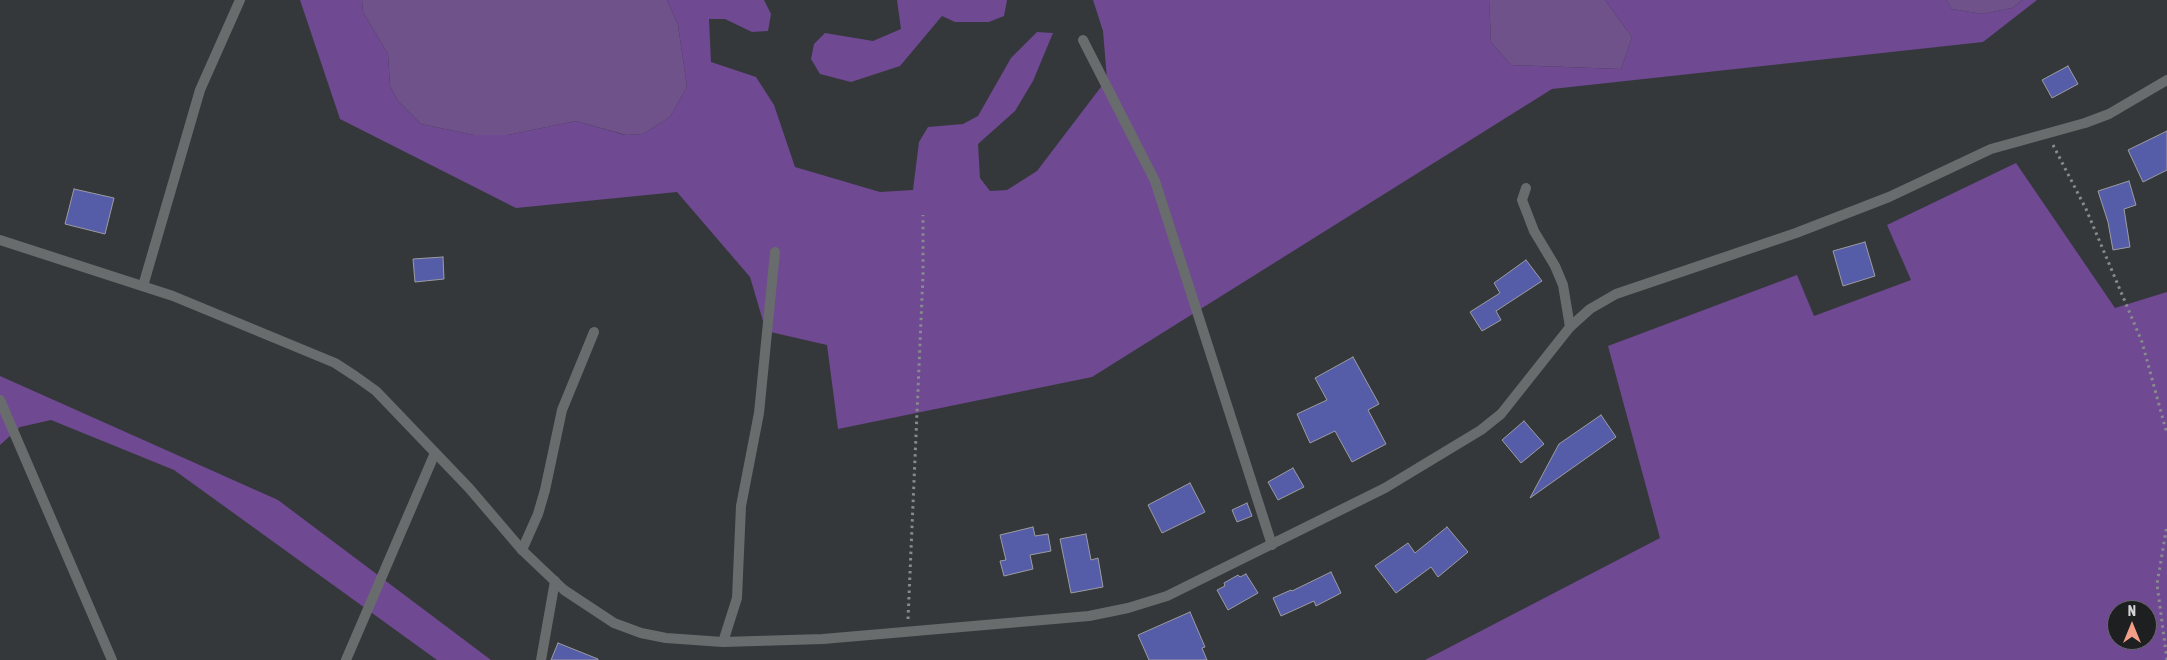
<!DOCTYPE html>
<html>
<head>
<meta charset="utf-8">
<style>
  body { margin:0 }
  #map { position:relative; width:2167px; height:660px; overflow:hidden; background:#35383b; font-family:"Asap Condensed",sans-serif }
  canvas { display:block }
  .north { position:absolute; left:2107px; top:600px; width:50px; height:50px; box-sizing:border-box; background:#1d1f20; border:1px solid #66686a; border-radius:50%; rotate:0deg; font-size:14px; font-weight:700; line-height:20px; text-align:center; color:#d4d6d8 }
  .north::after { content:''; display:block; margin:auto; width:18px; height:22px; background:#f49e88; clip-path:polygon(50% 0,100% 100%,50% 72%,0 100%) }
</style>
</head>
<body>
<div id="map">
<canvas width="2167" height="660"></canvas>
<div class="north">N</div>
</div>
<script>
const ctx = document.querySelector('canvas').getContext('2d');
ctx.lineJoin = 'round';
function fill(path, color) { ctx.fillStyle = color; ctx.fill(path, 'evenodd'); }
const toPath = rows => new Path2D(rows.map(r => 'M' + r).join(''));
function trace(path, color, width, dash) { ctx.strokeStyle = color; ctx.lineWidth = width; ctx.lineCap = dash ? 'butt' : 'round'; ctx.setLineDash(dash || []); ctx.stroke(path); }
fill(toPath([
  [362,0,667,0,678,25,687,87,670,117,643,134,626,135,576,121,508,135,474,135,421,124,398,101,390,86,388,54,363,12],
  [1489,0,1605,0,1632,37,1621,69,1511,65,1491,42],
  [1946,0,2022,0,2012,8,1982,14,1952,9]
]), '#6e5289');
fill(toPath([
  [300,0,362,0,363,12,388,54,390,86,398,101,421,124,474,135,508,135,576,121,625,135,643,134,670,117,687,87,678,25,667,0,764,0,771,14,768,31,752,32,725,19,709,19,711,62,756,77,774,105,795,167,880,192,913,190,919,142,928,127,963,124,978,116,1011,58,1037,32,1053,33,1033,81,1015,111,978,144,980,178,990,191,1007,190,1037,171,1107,79,1103,31,1093,0,1489,0,1491,42,1511,65,1621,69,1632,37,1605,0,1946,0,1952,9,1982,14,2012,8,2022,0,2037,0,1983,42,1552,89,1092,377,838,429,827,345,766,331,750,277,677,192,516,208,340,119],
  [897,0,1007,0,1004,16,989,22,955,22,942,16,900,66,851,82,820,74,811,59,814,44,825,33,873,41,901,29],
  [2016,163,2115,308,2167,292,2167,660,1425,660,1660,538,1608,346,1797,275,1814,316,1911,280,1887,225],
  [2117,610,2147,610,2147,640,2117,640],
  [0,376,278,500,491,660,437,660,174,470,51,420,20,427,0,445]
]), '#6f4992');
const building = toPath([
  [2068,66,2078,84,2052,98,2042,80,2068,66],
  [2167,131,2167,170,2143,182,2128,150,2167,131],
  [2129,181,2136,205,2124,209,2130,247,2113,250,2108,222,2098,191,2129,181],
  [74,189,114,198,105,234,65,224,74,189],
  [1865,242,1875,276,1843,286,1833,251,1865,242],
  [443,257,444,279,415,282,413,259,443,257],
  [1526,260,1542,281,1496,311,1501,320,1482,331,1470,312,1500,293,1494,283,1526,260],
  [1353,357,1379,404,1368,410,1386,444,1352,462,1335,431,1310,443,1297,414,1327,400,1315,378,1353,357],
  [1601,415,1616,437,1530,498,1559,444,1601,415],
  [1524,421,1544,444,1521,463,1502,440,1524,421],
  [1293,468,1304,487,1278,500,1268,482,1293,468],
  [1190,483,1205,512,1162,533,1148,505,1190,483],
  [1247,503,1252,516,1237,522,1232,510,1247,503],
  [1033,527,1035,536,1048,534,1051,551,1030,555,1033,569,1004,576,1000,561,1006,560,1000,535,1033,527],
  [1447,527,1468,552,1438,577,1431,567,1396,593,1375,566,1408,543,1415,553,1447,527],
  [1086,534,1091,560,1098,558,1103,587,1071,593,1060,539,1086,534],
  [1331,572,1341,593,1316,606,1314,601,1281,616,1273,598,1291,590,1292,591,1331,572],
  [1246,574,1258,593,1228,610,1217,590,1225,586,1224,583,1238,575,1240,577,1246,574],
  [1190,612,1205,647,1202,648,1207,660,1149,660,1138,635,1190,612],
  [558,643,598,659,598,660,551,660,558,643]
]);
fill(building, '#565da8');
trace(building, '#9b9ca1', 1);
trace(toPath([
  [2053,145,2086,209,2142,342,2167,434],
  [908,619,923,275,923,215],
  [2167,660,2157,584,2167,525]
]), '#888b8d', 3, [2.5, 4]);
trace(toPath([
  [1083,40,1155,181,1272,545],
  [1526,188,1522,200,1534,231,1555,266,1563,285,1570,327],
  [143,286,200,90,240,0],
  [0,400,112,660],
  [522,550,538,514,545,490,562,410,594,332],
  [723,642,737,598,741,506,759,413,775,252],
  [346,660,435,453],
  [541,660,555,581]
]), '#696c6c', 10);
trace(toPath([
  [0,240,173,296,335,363,355,376,376,391,469,488,522,550,564,590,614,623,641,633,666,638,723,642,823,639,1089,616,1128,608,1167,596,1385,488,1481,430,1501,414,1570,327,1590,309,1616,294,1796,233,1889,197,1991,149,2085,123,2109,114,2167,80]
]), '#696c6c', 10);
</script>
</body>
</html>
